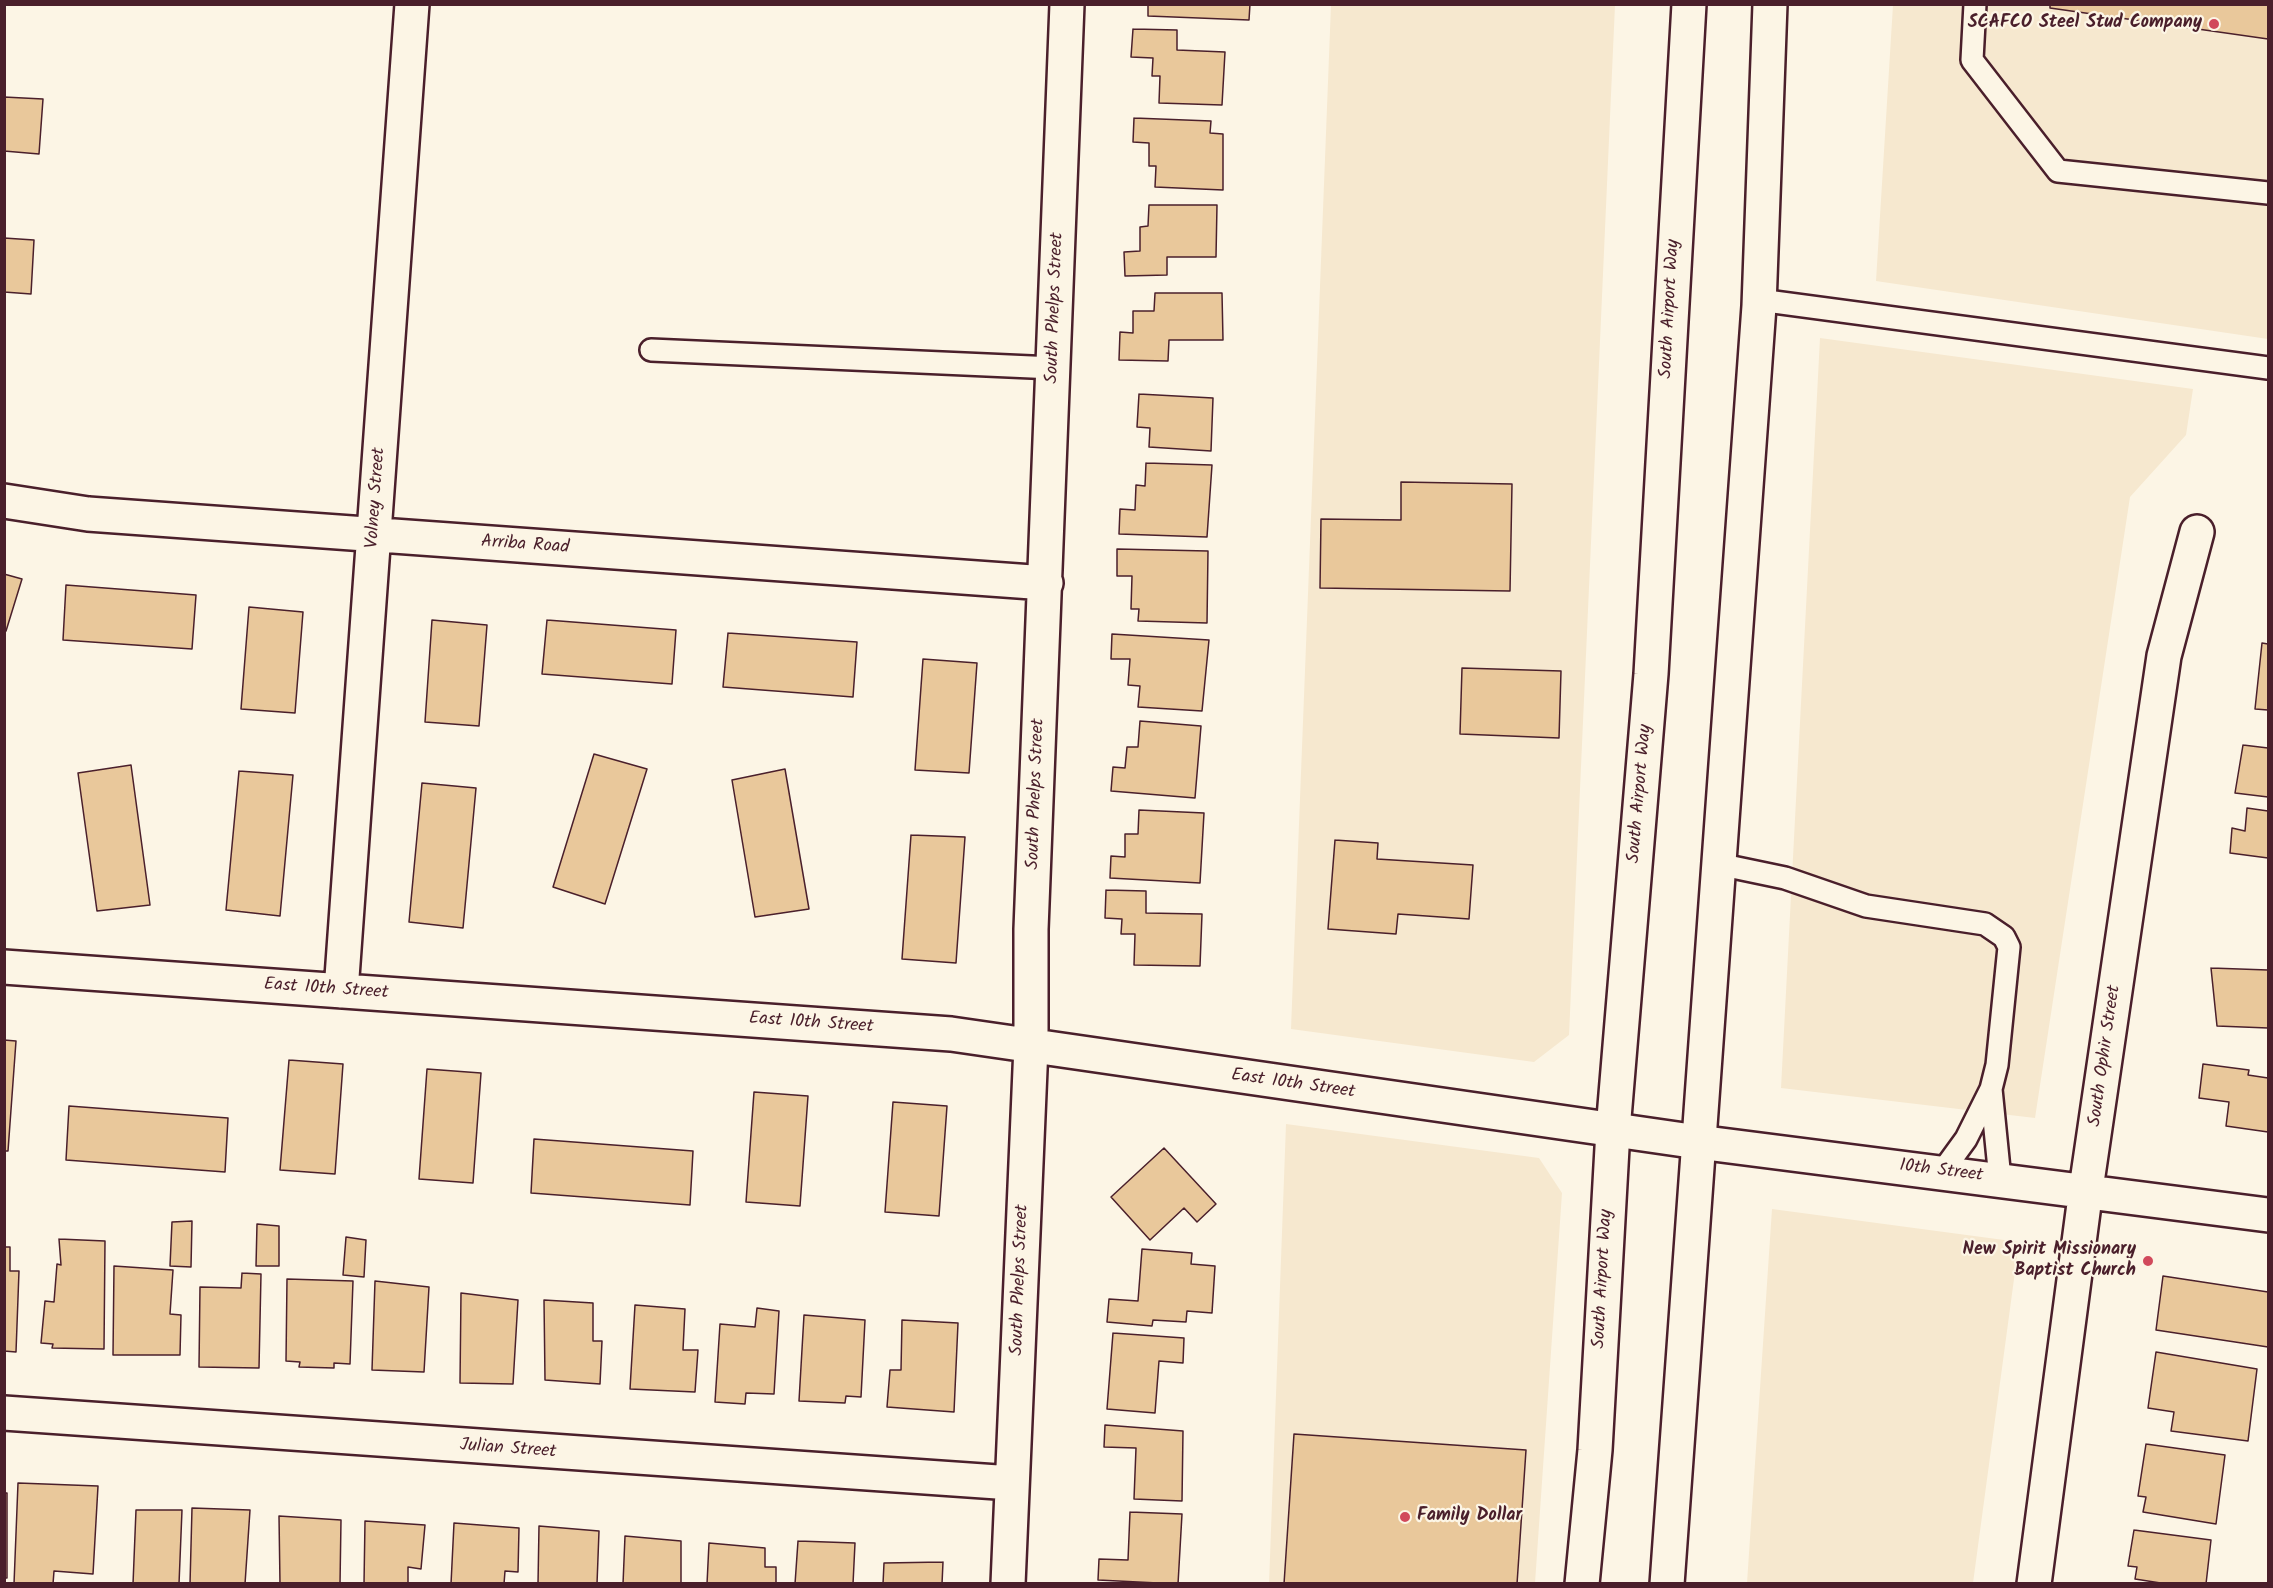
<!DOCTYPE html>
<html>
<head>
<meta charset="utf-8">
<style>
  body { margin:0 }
  #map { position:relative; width:2273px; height:1588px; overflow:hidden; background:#fcf5e5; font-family:Kalam,sans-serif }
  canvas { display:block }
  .frame { position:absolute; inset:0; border:6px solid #4a1f2b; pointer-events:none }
</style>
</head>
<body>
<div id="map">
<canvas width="2273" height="1588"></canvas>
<div class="frame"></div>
</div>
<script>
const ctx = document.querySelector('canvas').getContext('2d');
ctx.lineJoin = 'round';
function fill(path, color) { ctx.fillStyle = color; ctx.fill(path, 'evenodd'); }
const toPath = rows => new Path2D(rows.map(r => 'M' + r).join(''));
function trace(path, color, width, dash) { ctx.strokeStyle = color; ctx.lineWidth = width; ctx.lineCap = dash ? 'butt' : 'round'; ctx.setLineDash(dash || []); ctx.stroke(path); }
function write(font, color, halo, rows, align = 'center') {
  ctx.font = font + ' Kalam,sans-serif'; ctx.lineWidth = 4.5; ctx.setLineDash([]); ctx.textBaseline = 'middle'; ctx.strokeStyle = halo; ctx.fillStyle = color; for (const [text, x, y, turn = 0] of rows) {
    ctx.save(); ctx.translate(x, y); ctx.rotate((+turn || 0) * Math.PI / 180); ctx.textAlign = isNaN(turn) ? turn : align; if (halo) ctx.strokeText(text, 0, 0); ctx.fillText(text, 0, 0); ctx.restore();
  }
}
fill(toPath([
  [1331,5,1615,5,1569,1035,1534,1062,1291,1029],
  [1893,5,2268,5,2268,339,1876,281],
  [1820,338,2193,389,2186,435,2130,497,2035,1118,1781,1088],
  [1286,1124,1539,1158,1562,1193,1535,1583,1269,1584],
  [1772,1209,2019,1242,1973,1583,1747,1583]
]), '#f6e8cf');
const building = toPath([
  [1148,4,1250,4,1249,20,1148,16,1148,4],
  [2050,4,2268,4,2268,39,2050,8,2050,4],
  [1133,29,1177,30,1177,50,1225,52,1222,105,1159,103,1160,76,1152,76,1153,58,1131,57,1133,29],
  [4,97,43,99,39,154,4,151,4,97],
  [1134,118,1211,121,1210,133,1223,134,1223,190,1155,187,1156,166,1149,166,1149,143,1133,142,1134,118],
  [1149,205,1217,205,1216,257,1167,257,1167,275,1125,276,1124,252,1140,251,1140,227,1148,226,1149,205],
  [4,238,34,240,31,294,4,292,4,238],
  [1155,293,1222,293,1223,340,1169,340,1168,361,1119,360,1120,332,1133,333,1133,311,1154,311,1155,293],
  [1139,394,1213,398,1211,451,1149,447,1150,428,1137,427,1139,394],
  [1146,463,1212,465,1207,537,1119,534,1120,509,1135,510,1136,485,1145,486,1146,463],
  [1401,482,1512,484,1510,591,1320,588,1321,519,1401,520,1401,482],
  [1117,549,1208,551,1207,623,1138,621,1139,609,1131,609,1132,576,1117,576,1117,549],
  [4,574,22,579,6,631,4,630,4,574],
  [66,585,196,595,192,649,63,640,66,585],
  [249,607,303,612,295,713,241,709,249,607],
  [432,620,487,625,479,726,425,722,432,620],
  [547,620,676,630,672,684,542,674,547,620],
  [728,633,857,642,853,697,723,687,728,633],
  [1112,634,1209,640,1202,711,1138,707,1140,686,1128,685,1130,659,1111,659,1112,634],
  [2262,643,2268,644,2268,710,2255,709,2262,643],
  [923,659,977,663,969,773,915,770,923,659],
  [1462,668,1561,671,1559,738,1460,734,1462,668],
  [1140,721,1201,726,1195,798,1111,791,1113,767,1125,768,1127,747,1138,747,1140,721],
  [2243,745,2268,748,2268,797,2235,793,2243,745],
  [594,754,647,769,605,904,553,887,594,754],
  [131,765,150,905,97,911,78,773,131,765],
  [785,769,809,909,755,917,732,780,785,769],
  [239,771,293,775,280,916,226,910,239,771],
  [422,783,476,788,463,928,409,922,422,783],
  [2247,808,2268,811,2268,858,2230,853,2232,828,2245,831,2247,808],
  [1139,810,1204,813,1200,883,1110,878,1111,856,1125,857,1125,834,1138,834,1139,810],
  [911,835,965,837,956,963,902,959,911,835],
  [1335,840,1378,843,1377,859,1473,865,1469,919,1398,914,1396,934,1328,929,1335,840],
  [1106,890,1146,891,1146,913,1202,914,1200,966,1134,965,1135,934,1121,934,1122,919,1105,918,1106,890],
  [2211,968,2268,970,2268,1028,2217,1026,2211,968],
  [4,1040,16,1041,8,1151,4,1151,4,1040],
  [289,1060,343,1064,335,1174,280,1170,289,1060],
  [2203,1064,2249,1070,2248,1075,2268,1078,2268,1132,2226,1126,2229,1102,2199,1098,2203,1064],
  [427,1069,481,1073,473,1183,419,1179,427,1069],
  [754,1092,808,1096,800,1206,746,1202,754,1092],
  [893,1102,947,1106,939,1216,885,1212,893,1102],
  [69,1106,228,1118,225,1172,66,1160,69,1106],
  [534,1139,693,1151,690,1205,531,1193,534,1139],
  [1164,1148,1216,1204,1197,1222,1184,1208,1150,1240,1111,1197,1164,1148],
  [192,1221,191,1267,170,1266,172,1222,192,1221],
  [257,1224,279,1226,279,1266,256,1266,257,1224],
  [346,1237,366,1240,364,1277,343,1275,346,1237],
  [59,1239,105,1241,104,1349,52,1348,53,1344,41,1343,45,1301,54,1302,57,1264,61,1265,59,1239],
  [4,1247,10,1247,10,1271,19,1271,16,1352,4,1351,4,1247],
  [1142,1249,1192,1253,1191,1264,1215,1266,1212,1313,1187,1311,1186,1322,1153,1320,1152,1326,1107,1322,1109,1299,1138,1301,1142,1249],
  [114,1266,173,1270,170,1314,181,1315,180,1355,113,1355,114,1266],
  [242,1273,261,1274,259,1368,199,1367,200,1287,241,1288,242,1273],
  [2163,1276,2268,1292,2268,1347,2156,1330,2163,1276],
  [287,1279,353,1281,350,1364,334,1363,334,1368,299,1367,300,1362,286,1361,287,1279],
  [375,1281,429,1287,424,1372,372,1370,375,1281],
  [461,1293,518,1300,513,1384,460,1383,461,1293],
  [544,1300,593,1303,593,1341,602,1341,600,1384,545,1380,544,1300],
  [635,1305,685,1309,683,1350,698,1350,695,1392,630,1389,635,1305],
  [757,1308,779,1311,774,1394,746,1393,745,1404,715,1402,720,1324,755,1327,757,1308],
  [804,1315,865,1320,861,1397,846,1396,845,1403,799,1401,804,1315],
  [902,1320,958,1323,954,1412,887,1407,890,1370,901,1370,902,1320],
  [1113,1333,1184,1338,1183,1363,1159,1361,1155,1413,1107,1409,1113,1333],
  [2156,1352,2257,1369,2248,1441,2171,1431,2174,1412,2148,1408,2156,1352],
  [1105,1425,1183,1431,1182,1501,1134,1499,1136,1448,1104,1447,1105,1425],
  [1294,1434,1526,1450,1517,1584,1284,1584,1294,1434],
  [2146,1444,2225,1455,2216,1524,2143,1512,2146,1497,2138,1496,2146,1444],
  [18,1483,98,1486,93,1574,54,1571,53,1584,14,1584,18,1483],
  [4,1493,7,1493,7,1578,4,1578,4,1493],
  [192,1508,250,1510,245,1584,190,1584,192,1508],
  [136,1510,182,1510,179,1584,133,1584,136,1510],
  [1130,1512,1182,1514,1178,1584,1098,1580,1099,1559,1128,1560,1130,1512],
  [279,1516,341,1520,340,1584,280,1584,279,1516],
  [365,1521,425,1525,421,1569,408,1567,408,1584,364,1584,365,1521],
  [454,1523,519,1528,518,1572,505,1571,504,1584,451,1584,454,1523],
  [539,1526,599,1531,597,1584,538,1584,539,1526],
  [2134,1530,2211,1540,2206,1584,2167,1584,2135,1579,2137,1567,2128,1566,2134,1530],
  [625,1536,681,1541,681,1584,623,1584,625,1536],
  [798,1541,855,1543,853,1584,795,1584,798,1541],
  [709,1543,765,1548,765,1567,776,1567,776,1584,707,1584,709,1543],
  [943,1562,942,1584,883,1584,884,1563,943,1562]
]);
fill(building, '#e9c89b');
trace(building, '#4a1f2b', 1.5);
const service = toPath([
  [1975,4,1972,60,2058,171,2268,193],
  [1759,300,2268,368],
  [651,350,1054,368],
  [1718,864,1785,878,1866,906,1985,924,2004,937,2009,947,1997,1065,1991,1089,1966,1139,1942,1172],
  [1991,1089,2000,1179]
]);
const minor = toPath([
  [4,501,88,514,1046,583],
  [4,967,951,1034,1698,1142,2268,1215],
  [341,991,412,4],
  [4,1413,1012,1483],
  [1008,1584,1031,1046,1031,929,1067,4],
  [2034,1584,2086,1189,2164,656,2197,532]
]);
const secondary = toPath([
  [1582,1584,1595,1450,1613,1130,1651,674,1689,4],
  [1667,1584,1759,306,1770,4]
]);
trace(service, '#4a1f2b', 26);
trace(minor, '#4a1f2b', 38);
trace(secondary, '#4a1f2b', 38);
trace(service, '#fcf5e5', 21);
trace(minor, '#fcf5e5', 33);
trace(secondary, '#fcf5e5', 33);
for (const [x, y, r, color] of [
  [2214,24,6,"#d1495b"],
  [2148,1261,6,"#d1495b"],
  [1405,1517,6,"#d1495b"]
]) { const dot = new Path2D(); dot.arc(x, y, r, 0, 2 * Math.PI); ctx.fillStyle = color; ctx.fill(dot); trace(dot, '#fcf5e5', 2); }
write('bold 18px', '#4a1f2b', '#fcf5e5', [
  ["SCAFCO Steel Stud Company",2202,24],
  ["New Spirit Missionary",2136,1251],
  ["Baptist Church",2136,1272],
  ["Family Dollar",1417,1517,"left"]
], 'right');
write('18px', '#4a1f2b', '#fcf5e5', [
  ["South Phelps Street",1056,308,-88],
  ["South Airport Way",1671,309,-87],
  ["Volney Street",377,498,-86],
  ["Arriba Road",525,546,4],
  ["South Phelps Street",1037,794,-88],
  ["South Airport Way",1641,794,-85],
  ["East 10th Street",326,990,4],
  ["East 10th Street",811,1024,4],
  ["South Ophir Street",2106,1056,-82],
  ["East 10th Street",1293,1085,8],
  ["10th Street",1941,1172,7],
  ["South Airport Way",1604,1279,-87],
  ["South Phelps Street",1021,1280,-88],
  ["Julian Street",508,1450,4]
]);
</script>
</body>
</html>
